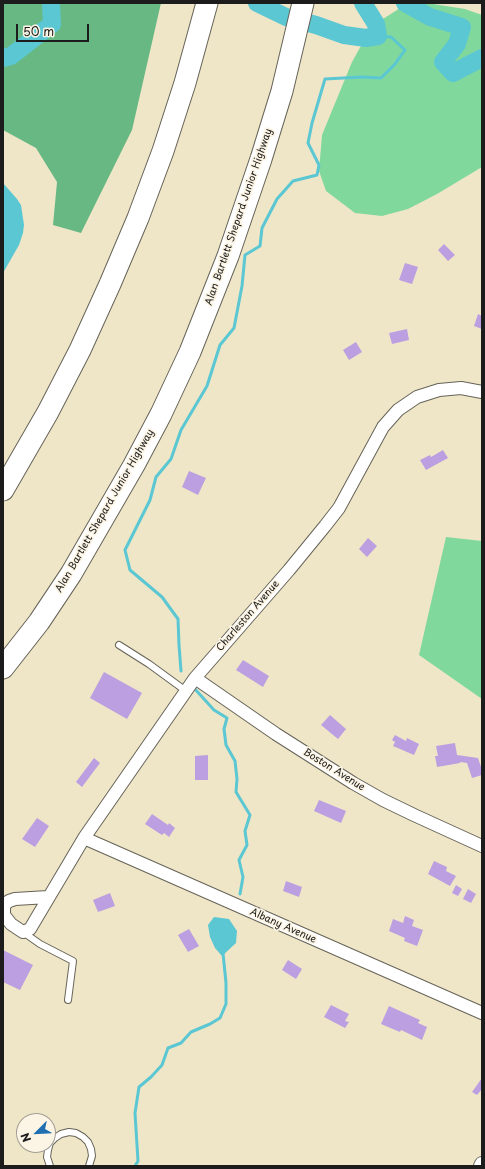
<!DOCTYPE html>
<html>
<head>
<meta charset="utf-8">
<style>
  body { margin:0 }
  #map { position:relative; width:485px; height:1169px; overflow:hidden; background:#efe6c8; font-family:"Playpen Sans",sans-serif }
  canvas { display:block }
  .frame { position:absolute; inset:0; border:4px solid #1c1c1c; pointer-events:none }
  .north { position:absolute; left:16px; top:1113px; width:40px; height:40px; box-sizing:border-box; background:#fcf5e5; border:1px solid #a29e95; border-radius:50%; rotate:246deg; font-size:11px; font-weight:700; line-height:16px; text-align:center; color:#1c1c1c }
  .north::after { content:''; display:block; margin:auto; width:14px; height:18px; background:#1f6fb2; clip-path:polygon(50% 0,100% 100%,50% 72%,0 100%) }
  .scale { position:absolute; left:16px; top:24px; width:73px; height:18px; box-sizing:border-box; border:2px solid #1c1c1c; border-top:0; padding-left:5px; font-size:12px; line-height:14px; white-space:nowrap; color:#1c1c1c; -webkit-text-stroke:3px #fcf5e5; paint-order:stroke }
</style>
</head>
<body>
<div id="map">
<canvas width="485" height="1169"></canvas>
<div class="frame"></div>
<div class="north">N</div>
<div class="scale">50 m</div>
</div>
<script>
const ctx = document.querySelector('canvas').getContext('2d');
ctx.lineJoin = 'round';
function fill(path, color) { ctx.fillStyle = color; ctx.fill(path, 'evenodd'); }
const toPath = rows => new Path2D(rows.map(r => 'M' + r).join(''));
function trace(path, color, width, dash) { ctx.strokeStyle = color; ctx.lineWidth = width; ctx.lineCap = dash ? 'butt' : 'round'; ctx.setLineDash(dash || []); ctx.stroke(path); }
function write(font, color, halo, rows, align = 'center') {
  ctx.font = font + ' "Playpen Sans",sans-serif'; ctx.lineWidth = 3.5; ctx.setLineDash([]); ctx.textBaseline = 'middle'; ctx.strokeStyle = halo; ctx.fillStyle = color; for (const [text, x, y, turn = 0] of rows) {
    ctx.save(); ctx.translate(x, y); ctx.rotate((+turn || 0) * Math.PI / 180); ctx.textAlign = isNaN(turn) ? turn : align; if (halo) ctx.strokeText(text, 0, 0); ctx.fillText(text, 0, 0); ctx.restore();
  }
}
fill(toPath([
  [408,3,427,3,465,9,482,15,482,167,437,194,408,209,382,216,355,213,326,191,319,171,322,135,352,62,372,26],
  [446,537,482,541,482,699,419,655]
]), '#80d89d');
fill(toPath([
  [3,3,161,3,132,130,81,233,53,225,57,182,36,148,3,130]
]), '#68b884');
fill(toPath([
  [3,183,17,199,21,205,24,225,23,233,19,245,3,273],
  [214,917,229,919,237,931,236,943,222,956,215,948,210,937,208,925]
]), '#5ac7d3');
trace(toPath([
  [181,671,179,645,178,619,162,597,130,570,125,550,150,500,156,477,171,459,181,430,207,386,220,345,234,328,242,286,245,255,260,246,262,228,277,199,293,181,317,175,319,165,308,143,312,123,325,79,362,77,381,78,395,64,405,50,391,37,378,36],
  [194,688,214,710,227,718,224,729,226,745,235,761,237,779,236,792,250,815,245,831,247,845,239,860,243,877,240,894],
  [135,1166,138,1161,135,1113,139,1087,151,1077,162,1065,168,1048,181,1043,191,1032,210,1024,220,1018,226,1004,226,983,223,953]
]), '#5ac7d3', 3);
trace(toPath([
  [257,3,286,17,316,25,344,35,366,38,378,36,376,24,363,3],
  [405,3,430,17,462,27,457,44,443,62,453,73,482,58],
  [3,58,11,56,52,24,51,3]
]), '#5ac7d3', 18);
fill(toPath([
  [444,244,455,255,448,261,438,250],
  [405,263,418,267,412,284,399,280],
  [478,314,482,316,482,329,474,326],
  [407,329,409,340,392,344,389,333],
  [356,342,362,352,349,360,343,350],
  [443,450,448,458,426,470,420,460,430,455,431,457],
  [189,471,206,478,198,495,182,487],
  [368,538,377,546,367,557,359,549],
  [243,660,269,676,263,687,236,670],
  [104,672,142,693,127,719,90,698],
  [330,715,346,729,338,739,321,725],
  [395,735,406,741,407,738,419,744,414,755,393,746,395,742,392,740],
  [455,743,457,755,478,758,482,770,482,775,472,778,467,763,460,762,460,763,437,767,435,756,438,756,436,746],
  [208,755,208,780,195,780,195,756],
  [94,758,100,763,82,787,76,782],
  [319,800,346,811,341,823,314,811],
  [152,814,168,825,169,823,175,828,169,837,164,833,162,835,145,824],
  [37,818,49,826,35,847,22,839],
  [434,861,447,867,446,871,456,876,450,886,428,874],
  [286,881,302,887,299,897,283,891],
  [456,885,462,889,458,896,452,893],
  [468,889,476,894,471,903,463,899],
  [110,893,115,906,98,912,93,900],
  [405,916,414,920,412,926,423,930,417,946,404,941,405,938,389,931,393,919,403,923],
  [189,929,199,946,188,952,178,935],
  [3,950,33,965,20,990,3,982],
  [288,960,302,969,296,979,282,970],
  [331,1005,349,1014,345,1021,349,1022,345,1028,324,1017],
  [389,1006,420,1020,418,1023,427,1027,422,1040,401,1030,400,1032,381,1024],
  [482,1078,482,1089,477,1095,472,1092]
]), '#bc9fe0');
const service = toPath([
  [119,645,149,664,186,691],
  [23,932,40,944,73,961,68,1000],
  [50,1166,47,1157,48,1150,50,1143,55,1138,61,1134,69,1132,76,1133,83,1137,88,1142,91,1149,92,1156,89,1166]
]);
const minor = toPath([
  [195,678,276,734,353,783,383,800,414,815,482,846],
  [84,838,482,1013],
  [48,897,15,899,9,901,4,905,4,915,11,924,23,932,30,929,84,838,195,678,289,570,325,526,339,508,383,427,398,410,417,397,439,390,461,388,482,392]
]);
const tertiary = toPath([
  [481,1166,482,1164]
]);
const motorway = toPath([
  [3,490,48,412,80,350,110,284,138,218,163,151,185,83,207,3],
  [3,668,39,622,71,574,134,465,161,414,190,352,228,256,261,159,282,91,303,3]
]);
trace(service, '#666358', 8);
trace(minor, '#666358', 14);
trace(tertiary, '#666358', 16);
trace(motorway, '#666358', 23);
trace(service, '#fff', 6);
trace(minor, '#fff', 12);
trace(tertiary, '#fff', 14);
trace(motorway, '#fff', 21);
write('10px', '#1c1c1c', '#fcf5e5', [
  ["Alan Bartlett Shepard Junior Highway",239,217,-71],
  ["Alan Bartlett Shepard Junior Highway",105,511,-60],
  ["Charleston Avenue",248,616,-49],
  ["Boston Avenue",334,770,32],
  ["Albany Avenue",283,926,24]
]);
</script>
</body>
</html>
